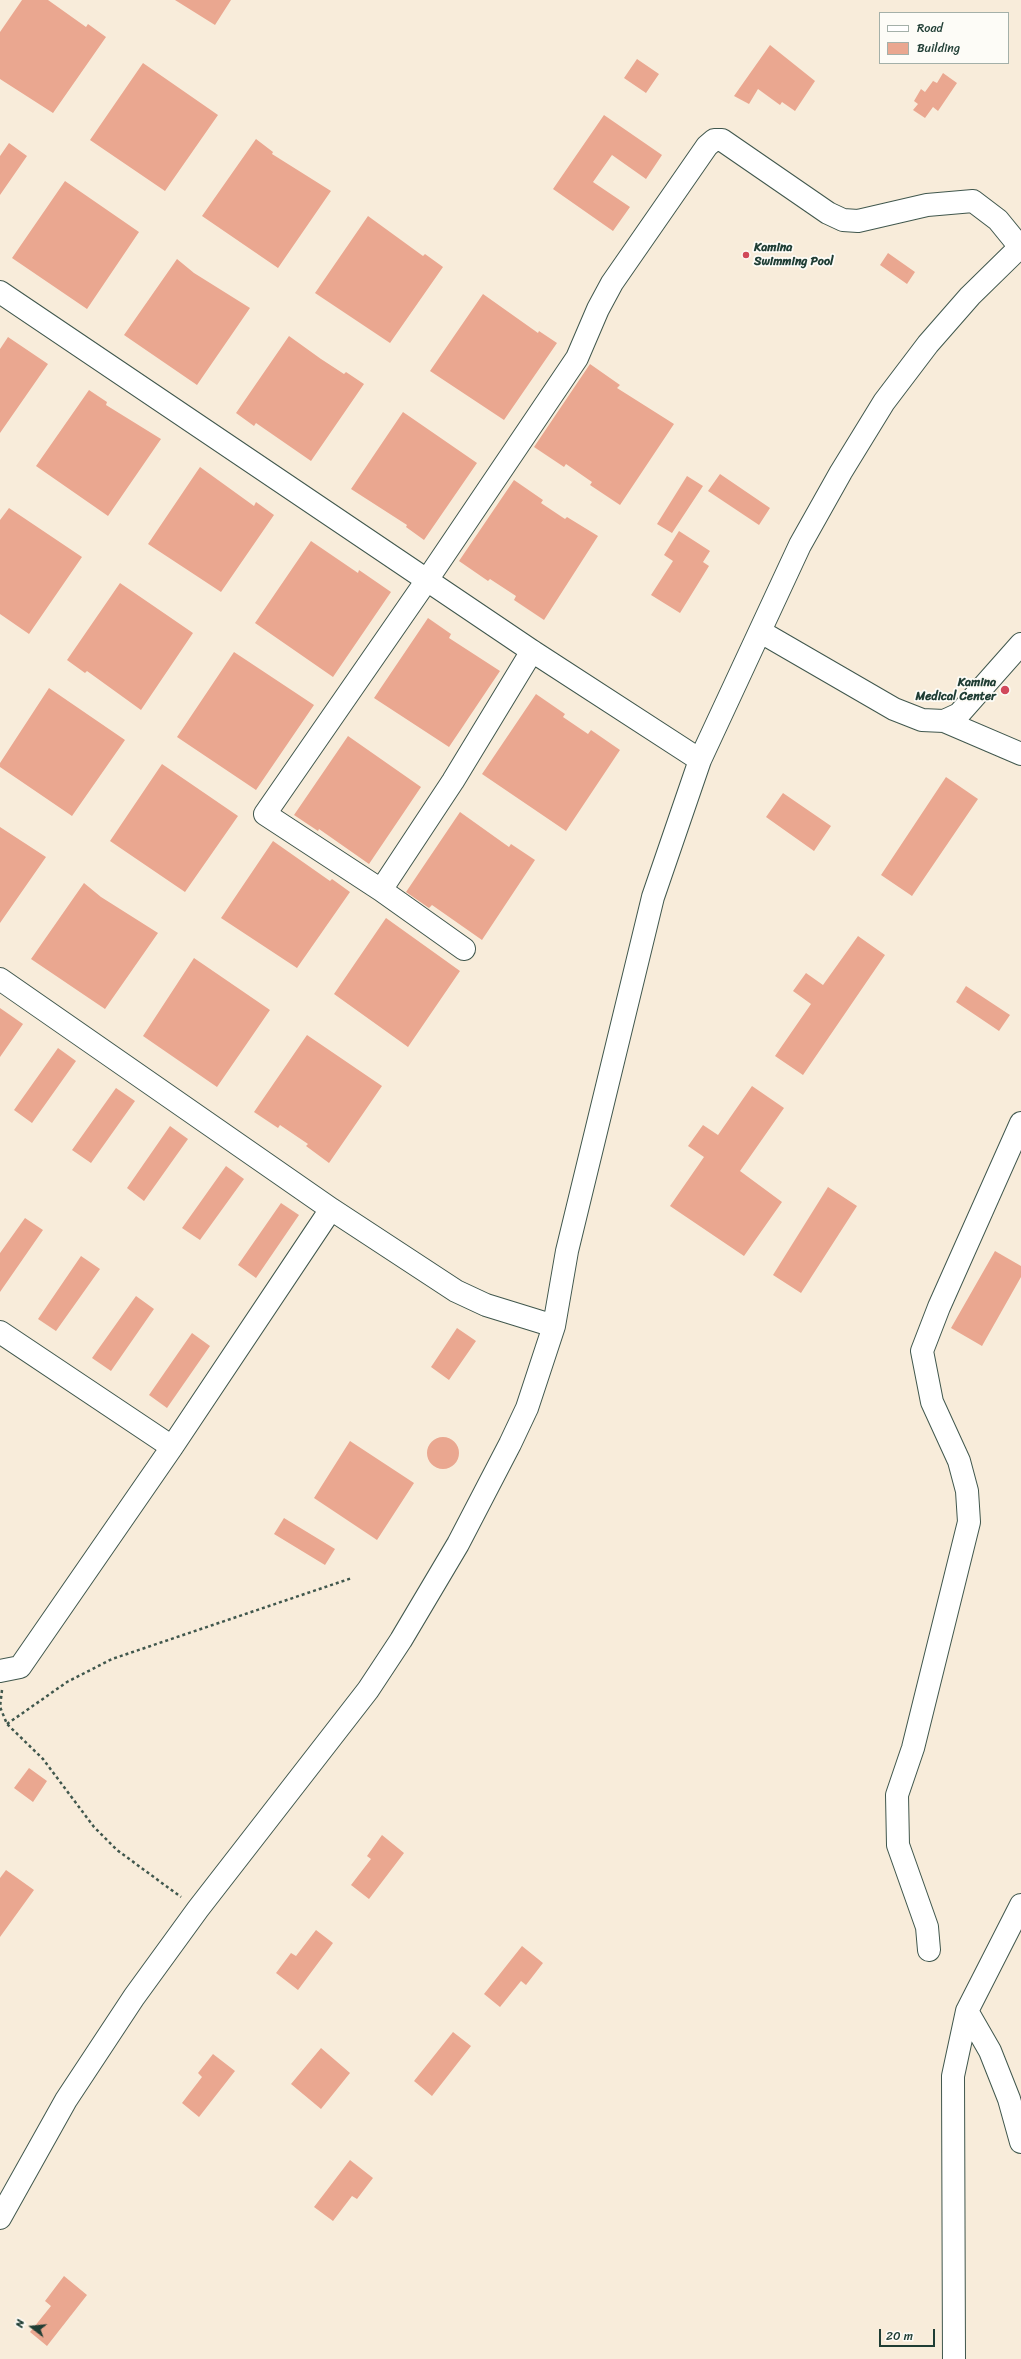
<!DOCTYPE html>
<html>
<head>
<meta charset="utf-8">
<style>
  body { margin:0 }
  #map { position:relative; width:1021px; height:2359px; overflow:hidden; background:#f8ecda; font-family:Sriracha,sans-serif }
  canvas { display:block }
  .legend { position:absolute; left:879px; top:12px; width:130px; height:52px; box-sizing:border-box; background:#fdfcf7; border:1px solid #a4b0a9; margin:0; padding:5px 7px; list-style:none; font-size:12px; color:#1f3d34 }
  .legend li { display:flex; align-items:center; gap:8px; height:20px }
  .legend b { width:20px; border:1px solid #a4b0a9 }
  .north { position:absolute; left:12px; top:2307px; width:40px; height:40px; -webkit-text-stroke:3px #fdfcf7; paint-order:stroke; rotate:286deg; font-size:11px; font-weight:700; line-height:16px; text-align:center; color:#1f3d34 }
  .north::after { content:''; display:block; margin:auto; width:14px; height:18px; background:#1f3d34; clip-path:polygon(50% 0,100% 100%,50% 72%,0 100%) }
  .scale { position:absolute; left:879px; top:2329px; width:56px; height:18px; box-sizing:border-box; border:2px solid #1f3d34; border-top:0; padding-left:5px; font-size:12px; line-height:14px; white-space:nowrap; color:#1f3d34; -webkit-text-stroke:3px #fdfcf7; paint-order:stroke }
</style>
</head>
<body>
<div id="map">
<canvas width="1021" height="2359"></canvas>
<ul class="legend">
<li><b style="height:5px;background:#fff"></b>Road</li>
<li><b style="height:11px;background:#eaa790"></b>Building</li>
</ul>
<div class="north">N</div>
<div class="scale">20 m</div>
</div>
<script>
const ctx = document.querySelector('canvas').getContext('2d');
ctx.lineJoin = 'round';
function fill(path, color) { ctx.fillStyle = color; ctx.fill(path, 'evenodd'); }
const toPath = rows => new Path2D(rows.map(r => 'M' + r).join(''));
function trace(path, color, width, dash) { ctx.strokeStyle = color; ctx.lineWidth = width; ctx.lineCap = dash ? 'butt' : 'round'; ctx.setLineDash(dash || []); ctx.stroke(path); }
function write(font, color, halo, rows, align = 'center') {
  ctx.font = font + ' Sriracha,sans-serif'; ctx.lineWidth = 3.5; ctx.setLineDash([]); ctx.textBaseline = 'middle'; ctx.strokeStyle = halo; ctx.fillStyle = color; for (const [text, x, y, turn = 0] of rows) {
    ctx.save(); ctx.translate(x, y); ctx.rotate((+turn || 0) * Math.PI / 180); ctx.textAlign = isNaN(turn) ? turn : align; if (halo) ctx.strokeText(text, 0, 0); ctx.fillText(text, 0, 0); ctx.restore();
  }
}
fill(toPath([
  [22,0,48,0,86,27,88,24,106,37,53,113,0,79,0,32],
  [175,0,231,0,215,25],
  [770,45,815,81,795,111,782,102,780,105,758,89,749,104,734,96],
  [637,59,659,74,646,93,624,78],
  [143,63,218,115,165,191,90,140],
  [943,73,957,83,938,111,933,107,925,118,913,110,918,104,914,101,921,89,925,92,933,81,937,83],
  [604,115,662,155,646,179,612,155,593,182,630,207,613,231,553,189],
  [256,139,273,152,272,154,331,191,278,268,202,216],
  [9,143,27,156,0,195,0,156],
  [65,181,139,232,87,309,12,258],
  [368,216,423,256,425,254,443,267,390,343,315,293],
  [888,253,915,272,907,284,880,265],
  [177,259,194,273,250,308,197,385,124,335],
  [483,294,538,333,539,331,557,343,504,420,430,371],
  [289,336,321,359,344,374,346,372,364,384,311,461,256,423,254,426,236,413],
  [8,337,48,364,0,433,0,349],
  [590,364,620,385,617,388,674,424,620,505,590,485,592,482,566,464,564,467,534,447],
  [89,390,107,402,106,405,161,439,108,516,36,466],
  [403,412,477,463,424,540,406,527,407,525,351,489],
  [200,467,254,506,256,502,274,515,221,592,148,544],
  [720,474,770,508,759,525,708,491],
  [687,476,703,486,672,533,657,524],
  [514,480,543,500,541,503,565,519,567,517,598,536,544,620,514,600,516,596,490,579,488,581,459,561],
  [9,508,82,557,29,634,0,614,0,520],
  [679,531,710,551,703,562,709,566,680,613,651,595,673,561,664,555],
  [311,541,358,573,359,570,391,592,333,677,255,623],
  [120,583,193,633,141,710,87,671,85,673,67,660],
  [428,618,451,634,449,638,500,671,449,747,374,698],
  [234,652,314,705,256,790,177,737],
  [49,688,125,740,72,816,0,767,0,763],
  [536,694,565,714,563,717,588,734,591,730,620,750,566,831,482,774],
  [348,736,421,787,369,864,319,829,318,831,294,815],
  [162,764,238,816,185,892,110,841],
  [946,777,978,799,912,896,881,875],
  [783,793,831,826,814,851,766,817],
  [460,812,509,847,511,844,535,860,482,940,432,905,429,908,406,892],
  [0,827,46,857,0,923],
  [273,841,330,881,332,879,350,892,297,968,221,918],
  [84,883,101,897,158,933,105,1009,31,959],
  [386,918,460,971,408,1047,334,994],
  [858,936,885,955,803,1075,775,1056,811,1004,793,991,806,973,823,985],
  [194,958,270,1010,217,1087,143,1036],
  [966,986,1010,1015,999,1031,956,1002],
  [0,1008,23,1024,0,1057],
  [307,1035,382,1086,329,1163,306,1146,308,1144,280,1125,278,1128,254,1112],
  [58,1048,76,1061,32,1123,14,1110],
  [752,1086,784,1108,740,1171,782,1202,744,1256,670,1206,704,1157,688,1146,703,1125,718,1135],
  [116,1088,135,1101,91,1163,72,1150],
  [170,1126,188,1139,144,1201,127,1188],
  [226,1166,244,1179,200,1240,182,1228],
  [828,1187,857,1206,801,1293,773,1275],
  [281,1203,299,1215,256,1278,238,1265],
  [25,1218,43,1230,0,1292,0,1253],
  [995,1251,1021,1266,1021,1277,982,1346,951,1328],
  [81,1256,100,1269,56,1331,38,1319],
  [136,1296,154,1309,111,1371,92,1358],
  [457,1328,476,1341,449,1380,431,1367],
  [192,1333,210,1346,167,1408,149,1395],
  '427 1453a16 16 0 1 1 32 0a16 16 0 1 1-32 0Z',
  [350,1441,414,1483,377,1540,314,1498],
  [284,1518,335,1549,325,1565,274,1534],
  [29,1768,47,1781,33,1802,14,1788],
  [382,1835,404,1853,369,1899,351,1885,371,1859,367,1856],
  [6,1870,34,1890,0,1937,0,1878],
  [316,1930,333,1943,298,1990,276,1973,291,1953,296,1956],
  [522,1946,543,1963,526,1985,521,1981,500,2007,484,1994],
  [453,2032,471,2046,432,2096,414,2081],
  [321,2048,350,2073,321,2109,291,2084],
  [213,2054,235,2071,199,2117,182,2103,202,2077,198,2073],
  [350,2160,373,2178,357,2199,352,2196,333,2221,314,2207],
  [64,2276,87,2295,47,2346,30,2332,51,2306,45,2301]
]), '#eaa790');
const minor = toPath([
  [0,292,532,651,700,760],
  [761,632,894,709,922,720,944,721,1021,754],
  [944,721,959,714,1021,644],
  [381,890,453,781,532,651],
  [464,949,381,890,265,814,427,580,577,358,598,309,612,283,707,146,714,140,722,140,828,213,843,220,858,221,927,205,973,201,998,220,1020,247],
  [0,979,331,1209,456,1291,486,1305,554,1326],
  [0,1332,172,1447],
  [0,1671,20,1667,172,1447,331,1209],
  [929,1950,927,1927,898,1845,897,1795,913,1748,969,1522,967,1491,959,1461,932,1402,922,1351,939,1307,1021,1123],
  [967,2011,990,2051,1009,2099,1021,2142],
  [0,2218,66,2100,134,1997,198,1909,368,1690,401,1640,458,1544,510,1444,527,1408,554,1326,567,1251,653,897,700,760,800,545,841,472,884,402,928,344,970,296,1021,246],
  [954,2359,953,2076,967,2011,1021,1905]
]);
trace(minor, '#40574d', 24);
trace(toPath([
  [2,1690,0,1707,7,1724,43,1759,94,1827,117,1850,181,1897],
  [7,1724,67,1682,112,1659,352,1578]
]), '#40574d', 2.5, [3, 3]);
trace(minor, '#fff', 22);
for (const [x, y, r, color] of [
  [746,255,4,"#d1495b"],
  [1005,690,5,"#d1495b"]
]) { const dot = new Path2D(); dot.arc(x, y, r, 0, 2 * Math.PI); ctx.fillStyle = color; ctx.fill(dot); trace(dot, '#fdfcf7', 1.5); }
write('bold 12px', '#1f3d34', '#fdfcf7', [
  ["Kamina",754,248],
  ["Swimming Pool",754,262],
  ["Kamina",996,683,"right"],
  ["Medical Center",996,697,"right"]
], 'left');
</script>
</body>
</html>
